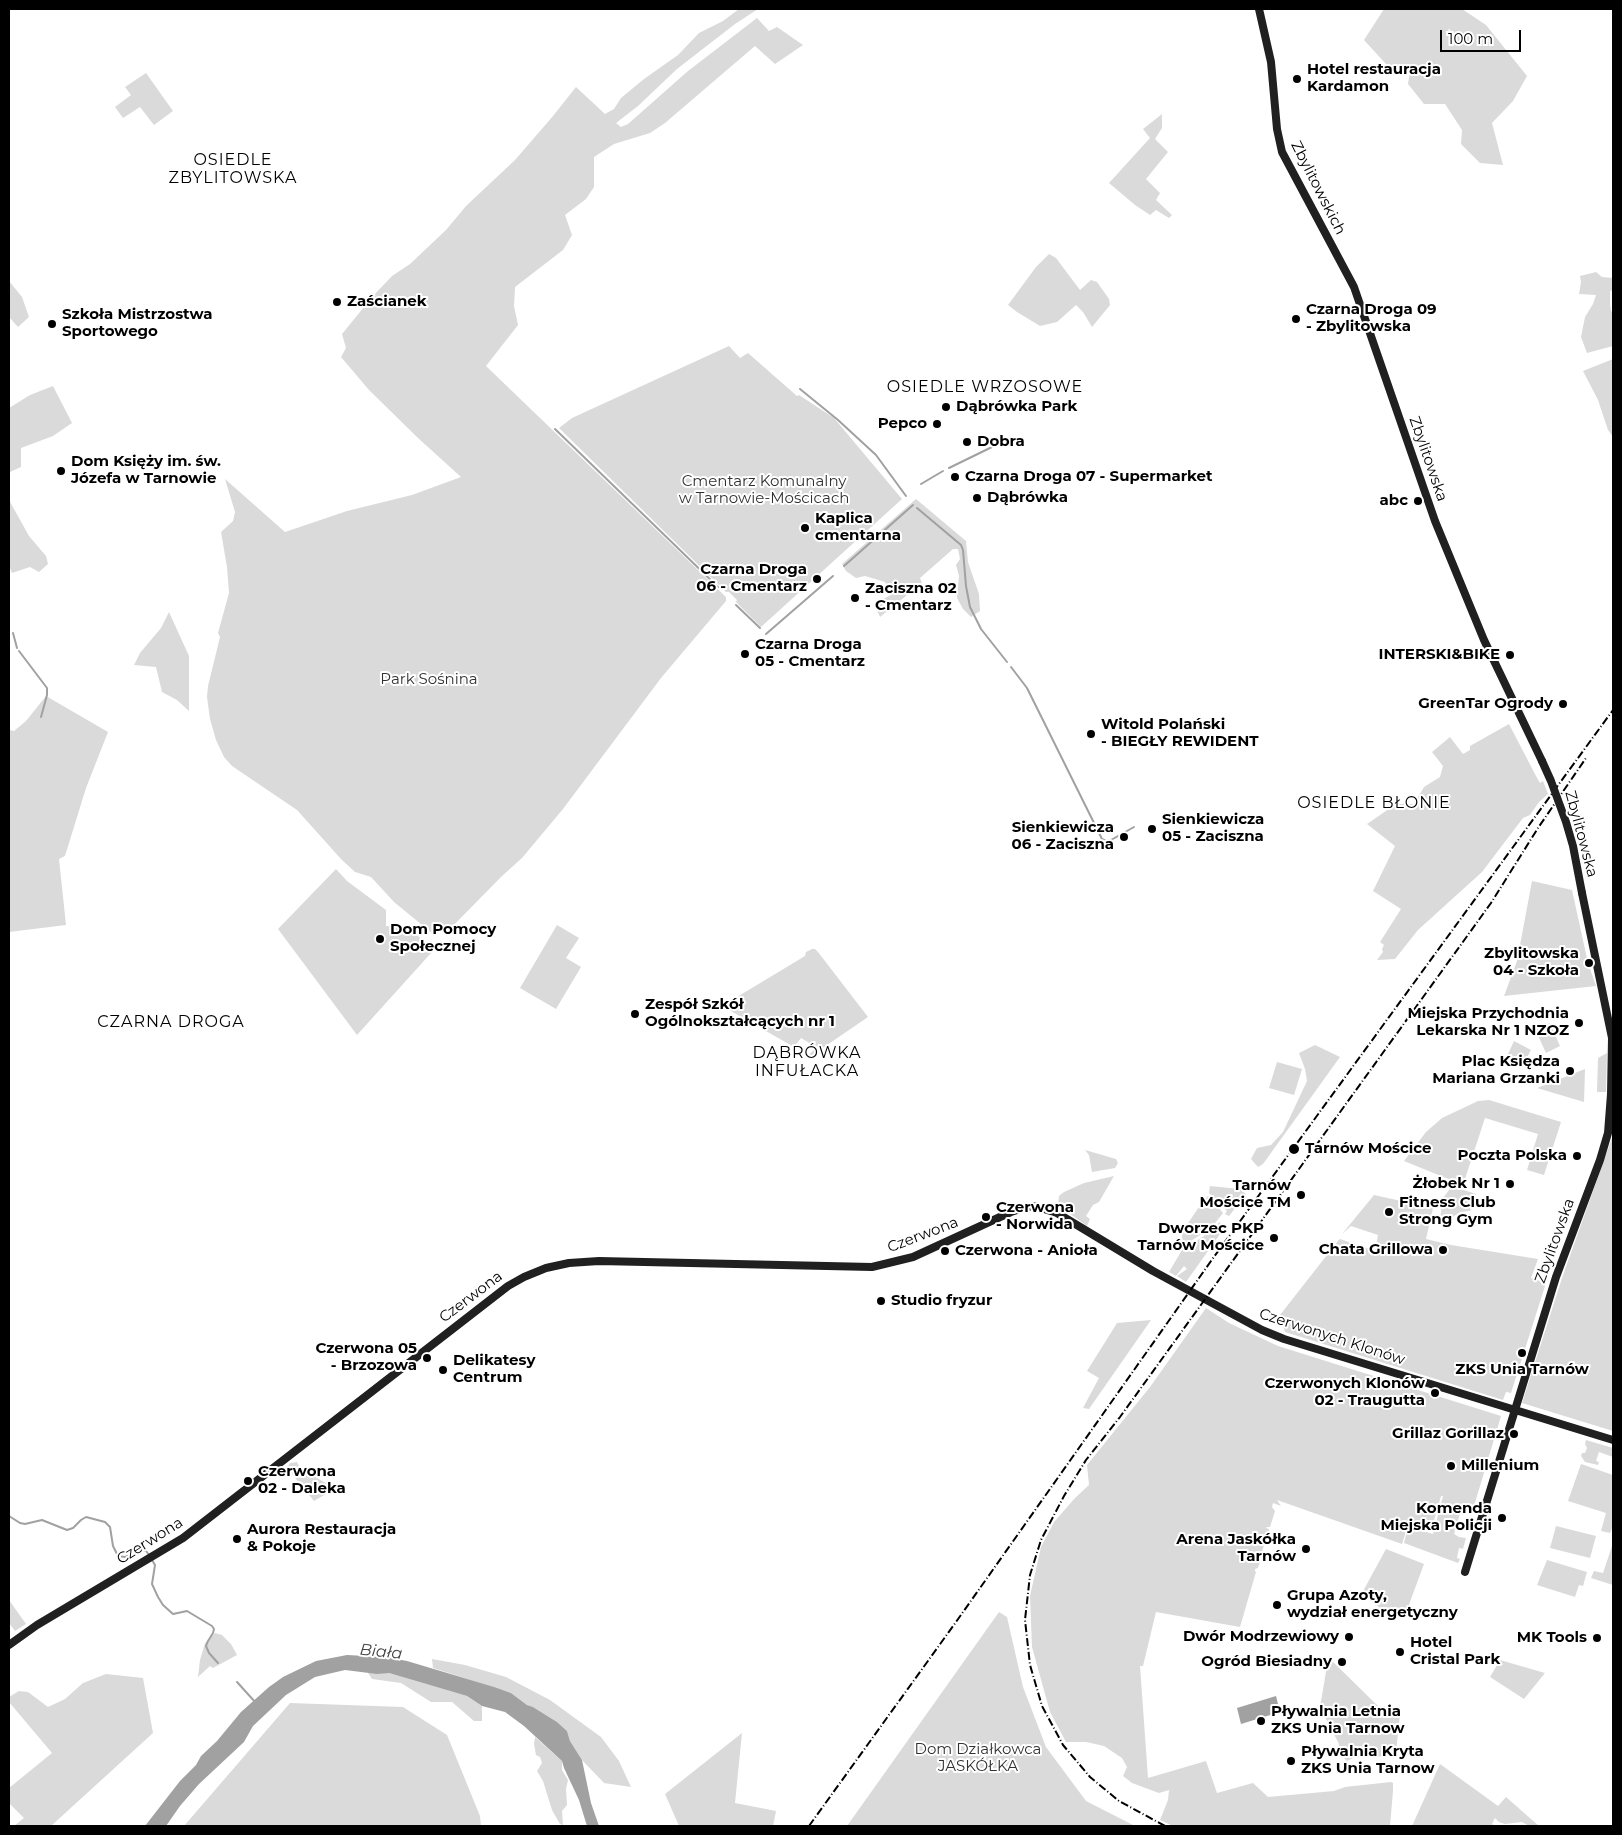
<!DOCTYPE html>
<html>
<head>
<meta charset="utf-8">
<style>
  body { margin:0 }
  #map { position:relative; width:1622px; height:1835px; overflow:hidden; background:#fff; font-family:Montserrat,sans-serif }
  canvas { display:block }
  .frame { position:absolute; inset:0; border:10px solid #000; pointer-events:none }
  .scale { position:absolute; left:1440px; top:30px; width:81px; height:22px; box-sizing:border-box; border:2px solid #000; border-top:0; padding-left:6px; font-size:15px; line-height:18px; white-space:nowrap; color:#000; -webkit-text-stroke:4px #fff; paint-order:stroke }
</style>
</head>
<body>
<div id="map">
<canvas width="1622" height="1835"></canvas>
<div class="frame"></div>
<div class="scale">100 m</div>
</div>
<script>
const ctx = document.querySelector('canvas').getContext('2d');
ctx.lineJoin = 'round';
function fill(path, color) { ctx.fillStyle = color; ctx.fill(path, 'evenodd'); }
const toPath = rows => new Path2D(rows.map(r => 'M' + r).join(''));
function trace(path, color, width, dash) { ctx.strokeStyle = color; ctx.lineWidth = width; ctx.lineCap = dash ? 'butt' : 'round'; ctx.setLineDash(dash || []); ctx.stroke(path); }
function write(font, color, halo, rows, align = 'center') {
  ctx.font = font + ' Montserrat,sans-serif'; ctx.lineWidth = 4; ctx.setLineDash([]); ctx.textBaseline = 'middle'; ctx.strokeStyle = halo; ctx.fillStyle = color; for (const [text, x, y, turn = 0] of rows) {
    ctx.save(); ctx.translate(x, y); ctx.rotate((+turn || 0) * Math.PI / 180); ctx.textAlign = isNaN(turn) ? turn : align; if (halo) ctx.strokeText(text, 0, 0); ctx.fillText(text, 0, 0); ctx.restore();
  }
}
fill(toPath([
  [739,9,758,9,735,24,677,69,638,106,616,123,621,127,628,124,688,71,757,18,769,31,777,27,803,45,775,64,755,46,665,123,650,133,614,144,594,157,594,187,586,199,565,215,572,235,563,250,515,287,514,306,518,325,486,366,726,597,726,601,661,678,563,809,522,858,501,877,445,934,438,928,433,934,394,902,371,877,355,872,341,859,297,810,232,766,224,757,216,740,210,719,207,697,208,686,220,637,218,633,229,593,227,567,221,532,233,521,235,512,225,479,285,532,347,511,412,495,461,477,418,438,369,390,341,357,346,348,342,334,373,296,392,276,410,264,446,230,466,206,515,160,553,116,576,87,605,114,614,109,621,98,644,79,678,55,699,33,723,21],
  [1384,9,1462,9,1486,25,1527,76,1513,101,1492,123,1503,165,1480,163,1461,144,1462,130,1445,104,1424,104,1408,84,1410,71,1386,64,1364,40],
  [146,73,173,111,154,125,140,107,123,118,115,107,131,95,125,87],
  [1162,114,1162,128,1155,139,1168,152,1146,179,1160,193,1156,200,1172,215,1169,218,1156,210,1150,215,1135,205,1109,183,1150,138,1143,129],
  [1049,254,1056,258,1080,290,1091,280,1097,282,1109,299,1110,305,1092,327,1083,312,1076,305,1057,322,1040,326,1017,312,1008,305,1036,267],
  [1596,272,1602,277,1613,278,1613,290,1610,291,1610,304,1611,311,1613,312,1613,346,1587,353,1581,337,1585,317,1593,304,1596,295,1579,294,1581,282,1580,276],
  [9,281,22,297,29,317,18,327,9,317],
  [729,346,740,358,748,353,797,396,799,395,834,418,902,499,761,627,736,602,737,600,729,592,726,592,559,428,572,418],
  [1613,359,1613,437,1608,430,1598,400,1583,371],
  [53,386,72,423,53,436,21,448,21,467,10,472,9,408,30,395],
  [916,499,966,541,968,562,979,594,980,611,971,617,963,609,957,598,959,576,956,565,960,559,958,549,953,549,920,578,922,583,880,617,874,604,891,595,885,582,865,576,856,578,846,571,842,564],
  [9,500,29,536,46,556,48,564,39,572,30,567,12,573,9,566],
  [169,612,189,656,189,711,177,700,162,692,156,667,134,665,140,653,161,628],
  [46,696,108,732,86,788,65,856,59,859,66,925,9,932,9,725,10,730,14,731,26,721],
  [1509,724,1536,776,1540,783,1543,781,1548,794,1539,802,1530,815,1523,818,1482,872,1418,930,1395,959,1377,960,1383,952,1382,949,1384,945,1380,942,1401,909,1373,891,1395,846,1367,824,1396,804,1414,804,1424,787,1440,777,1443,766,1432,752,1450,737,1463,754,1470,750,1470,746],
  [336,869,347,881,386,910,386,926,406,927,431,946,432,952,357,1035,278,929],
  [1532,881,1572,890,1588,963,1596,986,1504,996,1517,961],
  [557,925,579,938,566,958,581,967,556,1009,520,988],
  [812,949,815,949,818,952,868,1017,811,1056,809,1055,816,1047,801,1038,794,1047,722,1006,805,956,806,952],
  [1550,1023,1560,1046,1546,1053,1535,1029],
  [1514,1041,1531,1050,1524,1063,1508,1054],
  [1315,1045,1340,1057,1263,1164,1258,1167,1251,1159,1257,1148,1271,1145,1283,1132,1307,1081,1305,1069,1299,1053],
  [1607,1053,1606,1092,1597,1092,1598,1058],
  [1277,1062,1302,1069,1294,1095,1269,1088],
  [1585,1069,1584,1102,1537,1088],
  [1489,1100,1561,1122,1544,1175,1527,1170,1538,1134,1485,1118,1463,1185,1404,1161,1426,1132,1442,1118,1478,1101],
  [1613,1135,1613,1431,1522,1403,1562,1278],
  [1085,1150,1116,1159,1118,1163,1115,1168,1092,1172,1089,1155],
  [1114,1176,1099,1202,1093,1205,1086,1216,1090,1219,1087,1226,1058,1205,1059,1196,1064,1192,1084,1183],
  [1210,1186,1239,1189,1246,1194,1229,1216,1225,1214,1227,1211,1209,1193],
  [1452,1186,1476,1194,1470,1211,1461,1212,1447,1220,1440,1218,1443,1198],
  [1374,1195,1433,1208,1426,1239,1451,1245,1538,1259,1531,1278,1546,1283,1511,1393,1506,1392,1503,1400,1285,1332,1280,1315,1338,1241,1340,1239,1375,1251,1378,1235,1351,1226,1342,1234],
  [1208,1196,1223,1213,1212,1227,1179,1249,1178,1248,1182,1241,1182,1232,1199,1207,1202,1209,1206,1202,1204,1200],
  [1219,1222,1225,1227,1186,1282,1177,1276,1187,1269,1184,1266,1176,1276,1169,1272,1182,1250,1215,1229],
  [1206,1308,1229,1323,1278,1346,1501,1416,1474,1506,1463,1503,1454,1534,1459,1537,1466,1538,1463,1549,1459,1548,1457,1558,1460,1559,1458,1563,1404,1543,1408,1527,1433,1534,1443,1496,1441,1496,1431,1531,1408,1525,1402,1544,1277,1500,1281,1506,1273,1503,1272,1507,1275,1511,1270,1527,1267,1527,1266,1528,1269,1529,1261,1555,1259,1555,1261,1557,1258,1568,1255,1569,1255,1571,1256,1572,1240,1627,1156,1612,1143,1666,1140,1666,1148,1778,1206,1761,1217,1793,1253,1783,1268,1797,1334,1791,1345,1787,1391,1782,1393,1783,1393,1791,1390,1826,1173,1826,1160,1820,1168,1800,1169,1790,1159,1793,1132,1783,1123,1776,1127,1767,1122,1758,1104,1746,1086,1742,1066,1742,1050,1712,1032,1647,1030,1596,1041,1547,1054,1522,1075,1498,1089,1485,1087,1465,1150,1387],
  [1151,1320,1089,1409,1083,1408,1099,1378,1087,1371,1117,1323],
  [1586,1440,1613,1448,1613,1457,1599,1452,1596,1461,1599,1462,1598,1465,1585,1462,1581,1456,1582,1453,1585,1453,1587,1448,1585,1444],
  [297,1462,300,1468,329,1485,331,1491,314,1501,287,1468,290,1463],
  [1581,1464,1613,1475,1613,1526,1610,1533,1601,1531,1606,1513,1568,1501],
  [1556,1526,1596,1536,1590,1558,1550,1548],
  [1613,1543,1613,1585,1591,1578,1594,1571,1603,1573],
  [1386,1549,1424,1564,1404,1618,1386,1613,1362,1593],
  [1547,1560,1587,1572,1583,1586,1579,1585,1575,1597,1537,1585],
  [9,1600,26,1624,15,1631,9,1623],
  [999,1612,1007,1617,1023,1687,1046,1747,1086,1801,1135,1826,847,1826],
  [215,1633,222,1635,231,1644,237,1655,213,1668,210,1666,198,1677,200,1660,205,1643],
  [432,1659,465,1665,506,1677,550,1700,601,1737,619,1761,631,1787,604,1783,582,1760,570,1741,567,1731,557,1722,533,1707,527,1705,511,1693,433,1668],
  [1330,1659,1379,1707,1400,1714,1396,1752,1388,1756,1353,1758,1347,1761,1344,1758,1338,1742,1320,1707,1328,1660],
  [1500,1660,1545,1673,1524,1699,1490,1677],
  [368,1673,389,1673,467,1696,482,1706,482,1721,474,1721,452,1702,431,1702,401,1683,372,1679],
  [106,1674,143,1678,153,1733,51,1826,14,1826,24,1818,9,1803,9,1788,52,1753,9,1702,9,1697,19,1691,28,1692,48,1707,65,1699,83,1683],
  [290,1703,403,1707,447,1735,480,1816,481,1826,184,1826],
  [742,1733,735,1803,776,1811,773,1826,679,1826,665,1794],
  [535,1737,562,1761,562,1770,568,1780,566,1789,567,1805,562,1811,563,1825,560,1824,552,1810,543,1781,537,1771,542,1763,540,1757,536,1755,534,1744],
  [1440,1764,1498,1806,1506,1797,1539,1826,1529,1826,1522,1822,1505,1824,1499,1822,1495,1818,1492,1824,1495,1826,1412,1826]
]), '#dadada');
fill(toPath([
  [347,1655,385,1657,407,1661,494,1687,511,1693,527,1705,533,1707,557,1722,567,1731,570,1741,582,1760,591,1803,599,1826,587,1826,579,1800,564,1768,562,1761,524,1726,505,1712,482,1706,467,1696,389,1673,377,1674,345,1670,315,1677,286,1695,253,1726,244,1742,199,1784,180,1806,166,1826,145,1826,180,1781,196,1765,201,1756,217,1741,241,1712,269,1687,283,1677,316,1661],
  [1276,1696,1280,1712,1241,1724,1237,1708]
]), '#a1a1a1');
trace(toPath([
  [800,389,838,420,876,455,906,496],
  [555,429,718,587],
  [949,468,992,447],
  [921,484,943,471],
  [917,508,961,545,963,550,966,586,970,607,981,629,1007,662],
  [844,566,913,505],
  [736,605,760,628],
  [13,633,17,648],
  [766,634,833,576],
  [19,651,47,688,47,695,41,717],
  [1011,667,1027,688,1102,839,1106,841,1111,840,1134,827],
  [9,1516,20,1523,25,1524,42,1520,67,1530,73,1528,81,1520,86,1517,105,1522,110,1527,113,1546,118,1556,125,1557,143,1550,146,1551,150,1556],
  [152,1560,155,1565,152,1584,158,1597,163,1605,173,1614,187,1611,212,1626,214,1629,213,1633,208,1641,206,1646,209,1653,218,1663],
  [237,1682,256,1703]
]), '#a1a1a1', 2);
trace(toPath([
  [1259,9,1271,62,1277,129,1282,152,1354,287,1435,521,1484,640,1542,761],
  [1465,1572,1556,1277,1600,1160,1608,1133,1611,1094,1612,1038,1582,893],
  [9,1645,37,1625,183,1538,508,1286,524,1277,546,1268,569,1263,599,1261,872,1267,913,1257,1011,1212,1027,1207,1034,1206,1057,1213,1153,1271,1262,1330,1284,1339,1613,1440]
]), '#202020', 8);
trace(toPath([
  [809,1826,956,1622,1211,1261,1613,710],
  [1165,1826,1119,1801,1090,1777,1063,1745,1042,1706,1030,1665,1025,1620,1030,1575,1041,1540,1064,1496,1086,1460,1120,1417,1491,903,1538,828,1586,758]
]), '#000', 2, [8, 2.5, 1, 2.5]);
trace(toPath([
  [1542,761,1551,781,1566,822,1573,846,1582,893]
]), '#202020', 8);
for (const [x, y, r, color] of [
  [1297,79,5,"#000"],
  [337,302,5,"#000"],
  [1296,319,5,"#000"],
  [52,324,5,"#000"],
  [946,407,5,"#000"],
  [937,424,5,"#000"],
  [967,442,5,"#000"],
  [61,471,5,"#000"],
  [955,477,5,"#000"],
  [977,498,5,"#000"],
  [1418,501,5,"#000"],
  [805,528,5,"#000"],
  [817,579,5,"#000"],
  [855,598,5,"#000"],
  [745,654,5,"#000"],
  [1510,655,5,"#000"],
  [1563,704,5,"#000"],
  [1091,734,5,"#000"],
  [1152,829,5,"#000"],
  [1124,837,5,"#000"],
  [380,939,5,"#000"],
  [1589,963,5,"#000"],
  [635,1014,5,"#000"],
  [1579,1023,5,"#000"],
  [1570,1071,5,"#000"],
  [1294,1149,6,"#000"],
  [1577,1156,5,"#000"],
  [1510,1184,5,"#000"],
  [1301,1195,5,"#000"],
  [1389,1212,5,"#000"],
  [986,1217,5,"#000"],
  [1274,1238,5,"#000"],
  [1443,1250,5,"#000"],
  [945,1251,5,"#000"],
  [881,1301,5,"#000"],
  [1522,1353,5,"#000"],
  [427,1358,5,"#000"],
  [443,1370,5,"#000"],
  [1435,1393,5,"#000"],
  [1514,1434,5,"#000"],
  [1451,1466,5,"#000"],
  [248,1481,5,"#000"],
  [1502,1518,5,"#000"],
  [237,1539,5,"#000"],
  [1306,1549,5,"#000"],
  [1277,1605,5,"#000"],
  [1349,1637,5,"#000"],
  [1597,1638,5,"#000"],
  [1400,1652,5,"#000"],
  [1342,1662,5,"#000"],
  [1261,1721,5,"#000"],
  [1291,1761,5,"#000"]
]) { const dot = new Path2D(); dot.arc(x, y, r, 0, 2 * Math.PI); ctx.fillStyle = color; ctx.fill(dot); trace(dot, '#fff', 2); }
write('bold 15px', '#000', '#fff', [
  ["Hotel restauracja",1307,70],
  ["Kardamon",1307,87],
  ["Zaścianek",347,302],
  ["Czarna Droga 09",1306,310],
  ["- Zbylitowska",1306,327],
  ["Szkoła Mistrzostwa",62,315],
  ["Sportowego",62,332],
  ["Dąbrówka Park",956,407],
  ["Pepco",927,424,"right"],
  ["Dobra",977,442],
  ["Dom Księży im. św.",71,462],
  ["Józefa w Tarnowie",71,479],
  ["Czarna Droga 07 - Supermarket",965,477],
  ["Dąbrówka",987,498],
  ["abc",1408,501,"right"],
  ["Kaplica",815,519],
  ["cmentarna",815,536],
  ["Czarna Droga",807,570,"right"],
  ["06 - Cmentarz",807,587,"right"],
  ["Zaciszna 02",865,589],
  ["- Cmentarz",865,606],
  ["Czarna Droga",755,645],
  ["05 - Cmentarz",755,662],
  ["INTERSKI&BIKE",1500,655,"right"],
  ["GreenTar Ogrody",1553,704,"right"],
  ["Witold Polański",1101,725],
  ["- BIEGŁY REWIDENT",1101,742],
  ["Sienkiewicza",1162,820],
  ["05 - Zaciszna",1162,837],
  ["Sienkiewicza",1114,828,"right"],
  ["06 - Zaciszna",1114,845,"right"],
  ["Dom Pomocy",390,930],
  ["Społecznej",390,947],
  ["Zbylitowska",1579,954,"right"],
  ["04 - Szkoła",1579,971,"right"],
  ["Zespół Szkół",645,1005],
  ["Ogólnokształcących nr 1",645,1022],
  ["Miejska Przychodnia",1569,1014,"right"],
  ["Lekarska Nr 1 NZOZ",1569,1031,"right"],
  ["Plac Księdza",1560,1062,"right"],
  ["Mariana Grzanki",1560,1079,"right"],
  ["Tarnów Mościce",1305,1149],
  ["Poczta Polska",1567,1156,"right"],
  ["Żłobek Nr 1",1500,1184,"right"],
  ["Tarnów",1291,1186,"right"],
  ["Mościce TM",1291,1203,"right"],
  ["Fitness Club",1399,1203],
  ["Strong Gym",1399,1220],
  ["Czerwona",996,1208],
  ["- Norwida",996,1225],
  ["Dworzec PKP",1264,1229,"right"],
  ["Tarnów Mościce",1264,1246,"right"],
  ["Chata Grillowa",1433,1250,"right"],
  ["Czerwona - Anioła",955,1251],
  ["Studio fryzur",891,1301],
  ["Czerwona 05",417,1349,"right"],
  ["- Brzozowa",417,1366,"right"],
  ["Delikatesy",453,1361],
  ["Centrum",453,1378],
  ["ZKS Unia Tarnów",1522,1370,"center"],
  ["Czerwonych Klonów",1425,1384,"right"],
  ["02 - Traugutta",1425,1401,"right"],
  ["Grillaz Gorillaz",1504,1434,"right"],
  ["Millenium",1461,1466],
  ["Czerwona",258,1472],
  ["02 - Daleka",258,1489],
  ["Komenda",1492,1509,"right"],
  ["Miejska Policji",1492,1526,"right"],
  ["Aurora Restauracja",247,1530],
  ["& Pokoje",247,1547],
  ["Arena Jaskółka",1296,1540,"right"],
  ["Tarnów",1296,1557,"right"],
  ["Grupa Azoty,",1287,1596],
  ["wydział energetyczny",1287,1613],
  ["Dwór Modrzewiowy",1339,1637,"right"],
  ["MK Tools",1587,1638,"right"],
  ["Hotel",1410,1643],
  ["Cristal Park",1410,1660],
  ["Ogród Biesiadny",1332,1662,"right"],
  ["Pływalnia Letnia",1271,1712],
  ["ZKS Unia Tarnow",1271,1729],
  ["Pływalnia Kryta",1301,1752],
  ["ZKS Unia Tarnow",1301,1769]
], 'left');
write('15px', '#000', '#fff', [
  ["Zbylitowskich",1318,188,63],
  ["Zbylitowska",1428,459,71],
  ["Zbylitowska",1581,834,75],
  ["Czerwona",923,1235,-21],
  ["Zbylitowska",1555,1241,-70],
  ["Czerwona",471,1297,-37],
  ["Czerwonych Klonów",1332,1337,18],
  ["Czerwona",150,1541,-32]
]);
write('15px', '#313131', '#fff', [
  ["Cmentarz Komunalny",764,482],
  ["w Tarnowie-Mościcach",764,499],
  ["Park Sośnina",429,680],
  ["Dom Działkowca",978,1750],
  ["JASKÓŁKA",978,1767]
]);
ctx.letterSpacing = '1px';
write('16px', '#000', '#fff', [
  ["OSIEDLE",233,160],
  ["ZBYLITOWSKA",233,178],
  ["OSIEDLE WRZOSOWE",985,387],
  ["OSIEDLE BŁONIE",1374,803],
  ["CZARNA DROGA",171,1022],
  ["DĄBRÓWKA",807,1053],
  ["INFUŁACKA",807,1071]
]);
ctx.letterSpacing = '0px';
write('italic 16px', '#424242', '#fff', [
  ["Biała",381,1652,6]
]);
</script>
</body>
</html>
